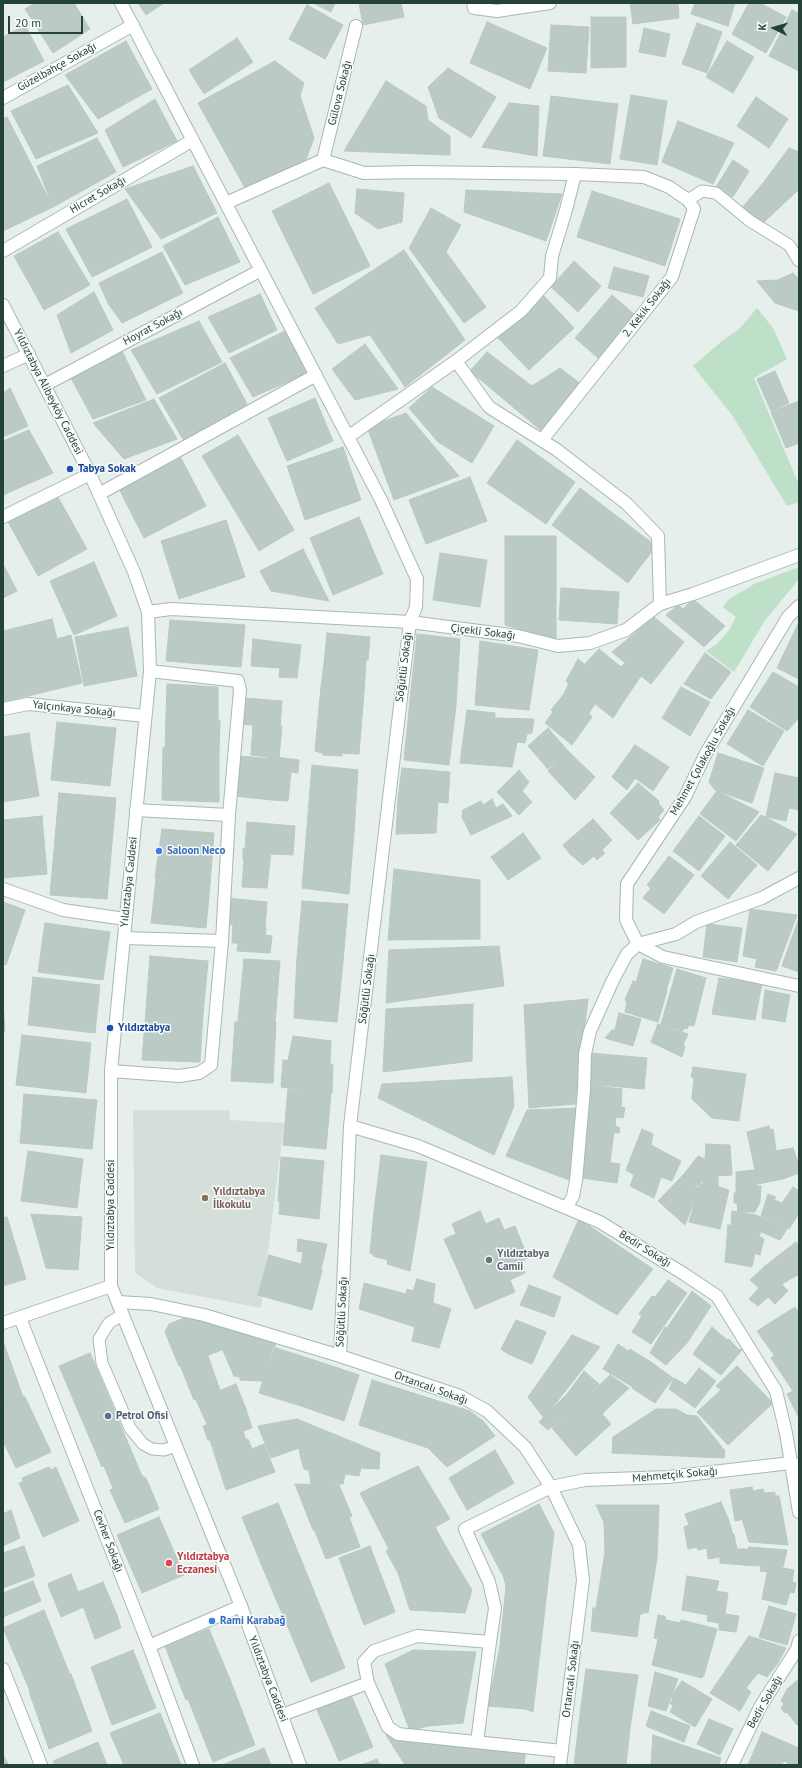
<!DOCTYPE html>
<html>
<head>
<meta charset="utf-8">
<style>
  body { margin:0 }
  #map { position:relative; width:802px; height:1768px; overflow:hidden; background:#e6efeb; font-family:"PT Sans",sans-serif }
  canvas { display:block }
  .frame { position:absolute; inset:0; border:4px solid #24423a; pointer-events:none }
  .north { position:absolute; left:754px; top:8px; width:40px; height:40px; -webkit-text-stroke:3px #f7fbf9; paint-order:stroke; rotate:275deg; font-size:11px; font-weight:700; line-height:16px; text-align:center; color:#24423a }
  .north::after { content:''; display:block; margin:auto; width:14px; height:18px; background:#24423a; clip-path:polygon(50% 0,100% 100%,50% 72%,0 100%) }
  .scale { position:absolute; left:8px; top:16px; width:75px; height:18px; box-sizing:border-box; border:2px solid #24423a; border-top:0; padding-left:5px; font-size:12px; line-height:14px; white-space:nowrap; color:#24423a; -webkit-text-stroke:3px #f7fbf9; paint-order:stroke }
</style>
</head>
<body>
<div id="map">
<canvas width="802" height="1768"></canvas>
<div class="frame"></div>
<div class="north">K</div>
<div class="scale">20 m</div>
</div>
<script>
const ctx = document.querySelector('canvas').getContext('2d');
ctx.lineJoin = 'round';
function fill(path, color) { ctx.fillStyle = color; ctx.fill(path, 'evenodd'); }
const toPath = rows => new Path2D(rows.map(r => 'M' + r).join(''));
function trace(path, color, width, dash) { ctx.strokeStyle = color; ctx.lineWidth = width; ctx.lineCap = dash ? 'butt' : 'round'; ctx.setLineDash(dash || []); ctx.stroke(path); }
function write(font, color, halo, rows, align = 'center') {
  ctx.font = font + ' "PT Sans",sans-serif'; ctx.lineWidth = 3; ctx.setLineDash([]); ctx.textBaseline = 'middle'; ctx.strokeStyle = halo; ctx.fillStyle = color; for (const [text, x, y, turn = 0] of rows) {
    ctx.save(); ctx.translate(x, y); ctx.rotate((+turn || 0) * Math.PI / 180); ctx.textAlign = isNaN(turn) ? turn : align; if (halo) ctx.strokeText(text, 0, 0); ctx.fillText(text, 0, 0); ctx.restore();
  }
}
fill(toPath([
  [133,1110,229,1110,230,1120,284,1123,261,1308,157,1288,135,1273]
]), '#d4dfda');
fill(toPath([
  [757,308,773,328,787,359,754,378,799,485,799,502,787,506,732,415,693,366,722,341,739,329],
  [799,567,799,579,764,622,734,672,706,651,717,644,729,630,736,617,723,607,728,600,754,584]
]), '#bfe0c8');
const building = toPath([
  [35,3,74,3,90,29,53,53,25,9,35,3],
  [138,3,164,3,146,15,138,3],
  [313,3,335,3,331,12,313,3],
  [359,3,401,3,404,17,363,25,359,3],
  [630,3,678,3,679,18,633,24,630,3],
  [695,3,735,3,728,26,691,14,695,3],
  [749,3,760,3,786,17,766,53,732,34,749,3],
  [307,5,343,25,325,59,289,39,307,5],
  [792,10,799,13,799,71,769,56,792,10],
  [591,17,626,17,626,67,591,68,591,17],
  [487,22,547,48,530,89,470,63,487,22],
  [697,23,722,32,707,73,682,64,697,23],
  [25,25,44,61,3,82,3,37,25,25],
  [551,25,589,27,586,73,548,71,551,25],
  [644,28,670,34,665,57,639,52,644,28],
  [237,38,253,62,204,94,189,70,237,38],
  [126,41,152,89,98,119,65,75,126,41],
  [727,41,754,57,733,93,706,77,727,41],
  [275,61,304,83,300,96,314,138,305,162,245,188,198,103,275,61],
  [448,68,496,97,471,138,439,118,428,87,448,68],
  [386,81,426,106,428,120,450,136,450,155,344,151,386,81],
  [68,85,98,133,36,159,11,111,68,85],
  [631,95,667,101,657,165,620,159,631,95],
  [551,96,618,104,610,164,543,156,551,96],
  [756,97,788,119,769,148,737,126,756,97],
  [155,99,177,141,123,167,105,130,155,99],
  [509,103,539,106,537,156,482,147,509,103],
  [7,117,53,207,3,231,3,119,7,117],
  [678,121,734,143,713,184,662,162,678,121],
  [97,138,116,172,53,207,37,166,97,138],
  [789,148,799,152,799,189,795,193,764,182,789,148],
  [733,160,749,171,733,197,716,187,733,160],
  [193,166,217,213,161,239,125,189,193,166],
  [764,182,795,193,763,223,741,209,764,182],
  [329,183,370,266,313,294,272,211,329,183],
  [357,189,404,193,402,222,378,229,355,213,357,189],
  [466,190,562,194,546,241,464,212,466,190],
  [592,191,680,219,665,266,577,237,592,191],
  [127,199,152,247,92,277,66,229,127,199],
  [431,208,461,225,446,252,486,307,464,323,409,248,431,208],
  [218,217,240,262,185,285,163,246,218,217],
  [58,232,90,285,44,310,14,256,58,232],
  [404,250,465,340,405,387,370,335,338,344,315,308,404,250],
  [162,252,183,293,122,323,109,305,99,283,162,252],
  [574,261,601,286,578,312,551,287,574,261],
  [614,267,649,276,643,297,608,288,614,267],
  [793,273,799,279,799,311,775,303,757,281,778,280,793,273],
  [94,292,113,330,71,353,57,315,94,292],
  [260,294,277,330,229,353,208,317,260,294],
  [542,294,574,328,529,370,497,337,542,294],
  [612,295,635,315,598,358,575,338,612,295],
  [199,321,222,362,157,394,131,350,199,321],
  [287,330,308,373,253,397,230,358,287,330],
  [365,344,398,389,355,400,332,369,365,344],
  [122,351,146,400,93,419,71,378,122,351],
  [487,352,532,386,560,368,582,385,544,433,470,371,487,352],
  [225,363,247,404,184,441,159,398,225,363],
  [775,371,789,403,771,411,757,379,775,371],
  [432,387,494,426,472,463,438,442,409,408,432,387],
  [10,388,28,426,3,437,3,393,10,388],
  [315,398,333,441,287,461,268,418,315,398],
  [154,399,177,439,124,459,93,423,154,399],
  [799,401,799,443,786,448,771,412,799,401],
  [406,413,459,476,394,500,367,427,406,413],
  [29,430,53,473,3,495,3,441,29,430],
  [238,435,294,530,259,551,202,456,238,435],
  [517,440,575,482,546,524,487,483,517,440],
  [343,447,361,500,305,520,287,466,343,447],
  [181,458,206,506,144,538,119,489,181,458],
  [470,477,487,521,426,544,409,500,470,477],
  [580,488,656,546,628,583,552,525,580,488],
  [55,492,87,549,38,576,7,520,55,492],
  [359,517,383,574,333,595,310,538,359,517],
  [226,520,245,577,179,599,161,541,226,520],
  [505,536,556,536,556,639,505,625,505,536],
  [303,549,329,601,271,591,260,571,303,549],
  [440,553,487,560,480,607,433,600,440,553],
  [94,562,117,616,74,635,50,581,94,562],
  [3,564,17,591,3,598,3,564],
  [561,588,619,592,617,624,559,620,561,588],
  [693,599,725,626,704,647,666,615,678,605,683,609,693,599],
  [654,617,684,642,651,684,612,652,654,617],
  [52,619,57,639,71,635,82,683,3,702,3,631,52,619],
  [170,620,245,625,241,667,166,661,170,620],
  [799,622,799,679,777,668,799,622],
  [128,627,137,676,84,686,75,637,128,627],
  [327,633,370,637,368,660,325,655,327,633],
  [417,634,460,639,456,705,410,700,417,634],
  [253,639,301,645,297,678,279,677,280,668,251,666,253,639],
  [480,641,538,650,529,710,475,705,480,641],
  [599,649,621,667,625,663,641,676,626,698,585,664,599,649],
  [705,653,731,672,711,699,684,684,705,653],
  [325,655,366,660,364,692,321,687,325,655],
  [578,659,626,698,613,718,566,681,578,659],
  [773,672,799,687,799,718,787,731,750,707,773,672],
  [569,683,595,704,589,713,592,717,572,745,545,723,553,712,551,710,564,694,569,683],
  [167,684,218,687,218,720,220,720,219,752,165,749,167,684],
  [321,687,364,692,359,754,341,753,342,756,323,755,322,753,315,751,321,687],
  [681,687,710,702,690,736,662,718,681,687],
  [244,698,282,701,280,728,243,724,244,698],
  [410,700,456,705,449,765,404,760,410,700],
  [467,710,495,713,495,718,534,719,532,733,527,734,525,743,517,742,512,767,460,763,467,710],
  [748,710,784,731,763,766,727,744,748,710],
  [57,722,116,728,110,786,51,780,57,722],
  [253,726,280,728,281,726,282,726,279,758,268,759,268,757,251,755,253,726],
  [548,728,568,751,548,769,528,746,548,728],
  [29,733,39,796,3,802,3,737,29,733],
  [635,745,669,767,653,791,635,778,627,790,612,777,635,745],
  [163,748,219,752,219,802,162,800,163,748],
  [568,751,595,777,575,800,548,771,568,751],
  [718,753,764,768,752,803,715,790,709,782,718,753],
  [238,756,275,759,272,800,235,796,238,756],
  [275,757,299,760,298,773,291,772,288,801,272,800,275,757],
  [312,765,358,770,354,832,307,827,312,765],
  [402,768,450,772,448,803,398,799,402,768],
  [519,770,529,782,522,791,532,802,519,815,497,792,519,770],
  [775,773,799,778,799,810,789,808,786,821,766,817,775,773],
  [638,783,659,801,658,803,664,810,658,817,660,820,638,840,610,813,638,783],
  [717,791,759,812,736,841,700,814,717,791],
  [59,793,116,798,107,899,50,895,59,793],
  [398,799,438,802,436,833,396,834,398,799],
  [492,799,496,808,503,804,512,816,471,835,462,817,463,810,481,801,483,805,492,799],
  [761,815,797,834,768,871,736,845,761,815],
  [42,816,47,874,3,878,3,820,42,816],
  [699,816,725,836,699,871,673,851,699,816],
  [593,819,612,840,602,850,605,853,597,860,594,856,583,865,570,854,563,845,593,819],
  [247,822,295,826,293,855,271,854,271,851,245,849,247,822],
  [307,827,354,832,349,894,302,888,307,827],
  [162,829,214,833,210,884,155,878,162,829],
  [523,833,541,858,508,880,491,857,523,833],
  [730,842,757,865,728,899,701,876,730,842],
  [243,849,271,851,267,888,242,887,244,859,243,859,243,849],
  [669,856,694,875,664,914,643,898,651,888,647,885,669,856],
  [394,869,480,880,480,939,388,940,394,869],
  [156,879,210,884,206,928,151,923,156,879],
  [228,898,267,902,265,928,228,924,230,914,226,914,228,898],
  [302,901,348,904,343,962,297,958,302,901],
  [3,902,25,910,6,965,3,963,3,902],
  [750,909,797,915,776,971,755,967,757,959,743,956,750,909],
  [799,918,799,972,782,966,799,918],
  [45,923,110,932,103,980,38,972,45,923],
  [233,924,266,928,265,935,272,936,270,953,237,951,238,943,232,943,233,924],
  [707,924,742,928,737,962,703,957,707,924],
  [499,946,504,986,386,1003,389,950,499,946],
  [150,956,208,961,203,1014,146,1010,150,956],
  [297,958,343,962,337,1022,294,1018,297,958],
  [244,959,280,961,275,1022,238,1021,244,959],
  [643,959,673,968,666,991,636,982,643,959],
  [677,969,706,978,694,1026,689,1025,687,1029,684,1028,683,1031,661,1024,677,969],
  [33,977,100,985,95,1033,28,1025,33,977],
  [719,978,762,983,755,1020,712,1014,719,978],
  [633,981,667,991,658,1022,625,1012,627,1001,625,1000,633,981],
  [765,990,790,995,785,1022,762,1018,765,990],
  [588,999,575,1104,529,1108,524,1005,588,999],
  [3,1002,5,1031,3,1031,3,1002],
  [473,1004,472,1061,383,1072,386,1009,473,1004],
  [146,1010,203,1014,200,1062,142,1060,146,1010],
  [619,1013,641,1019,633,1046,605,1038,612,1030,615,1030,619,1013],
  [235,1022,276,1022,273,1083,231,1081,235,1022],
  [658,1024,688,1034,683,1045,685,1047,682,1057,651,1042,658,1024],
  [22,1035,91,1043,86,1093,16,1085,22,1035],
  [293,1036,331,1041,330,1065,288,1060,293,1036],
  [590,1053,647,1058,644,1089,588,1084,590,1053],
  [283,1060,333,1065,332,1093,281,1087,283,1060],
  [693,1067,746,1074,739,1121,712,1118,692,1099,694,1078,691,1077,693,1067],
  [512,1077,514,1106,494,1155,378,1098,382,1084,512,1077],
  [590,1085,622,1089,621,1107,625,1108,623,1118,616,1117,615,1126,620,1128,619,1133,586,1129,590,1085],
  [288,1089,331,1093,326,1149,283,1145,288,1089],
  [24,1094,97,1100,92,1149,20,1143,24,1094],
  [580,1108,569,1180,506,1156,527,1110,580,1108],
  [769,1126,770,1130,773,1129,776,1150,783,1179,758,1184,747,1132,769,1126],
  [586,1129,614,1132,610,1162,582,1159,586,1129],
  [642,1129,653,1134,651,1145,681,1161,672,1181,661,1177,654,1198,630,1186,634,1175,626,1170,642,1129],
  [706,1144,730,1145,732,1175,718,1176,718,1186,703,1182,700,1187,694,1183,684,1174,698,1156,705,1159,706,1144],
  [793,1148,799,1165,799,1173,783,1179,776,1151,793,1148],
  [28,1151,83,1159,77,1208,21,1201,28,1151],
  [381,1155,427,1162,419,1217,374,1212,381,1155],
  [281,1157,324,1161,319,1219,279,1214,280,1202,278,1201,281,1157],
  [583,1159,620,1164,617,1183,582,1178,583,1159],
  [755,1170,757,1186,761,1186,760,1202,755,1212,738,1212,737,1203,734,1203,734,1193,736,1193,736,1172,755,1170],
  [684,1174,699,1189,685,1225,658,1201,684,1174],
  [701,1181,729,1190,720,1229,689,1222,701,1181],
  [793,1187,799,1191,799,1213,789,1229,761,1216,768,1194,776,1197,774,1200,782,1203,793,1187],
  [480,1211,486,1224,499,1218,504,1230,515,1226,528,1258,520,1262,525,1273,510,1280,515,1292,475,1309,444,1239,456,1234,452,1224,480,1211],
  [732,1211,756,1215,787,1229,780,1240,748,1226,731,1226,732,1211],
  [374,1212,419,1217,410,1271,387,1264,388,1260,373,1256,374,1254,370,1253,374,1212],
  [31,1214,82,1217,78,1270,46,1268,31,1214],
  [7,1217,26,1279,3,1286,3,1218,7,1217],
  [578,1221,582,1221,653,1269,617,1315,553,1277,578,1221],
  [728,1225,748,1226,761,1232,759,1236,764,1239,760,1255,755,1253,752,1267,725,1262,728,1225],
  [298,1239,327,1244,321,1269,301,1264,303,1252,297,1251,298,1239],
  [796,1242,799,1248,799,1274,782,1284,765,1266,796,1242],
  [269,1255,322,1270,312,1310,258,1295,269,1255],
  [765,1266,788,1291,775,1304,768,1297,758,1306,749,1299,759,1288,750,1280,765,1266],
  [417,1279,435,1284,433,1303,451,1309,439,1348,412,1341,415,1327,359,1309,364,1283,406,1294,407,1289,413,1291,417,1279],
  [668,1280,687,1293,651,1344,632,1332,642,1316,639,1314,652,1296,655,1297,668,1280],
  [529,1285,561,1297,554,1317,520,1305,529,1285],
  [692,1291,711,1306,687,1343,667,1328,692,1291],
  [795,1307,799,1314,799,1339,774,1355,757,1331,795,1307],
  [189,1316,210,1320,222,1350,179,1366,165,1332,169,1324,189,1316],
  [210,1320,277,1340,263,1381,240,1380,240,1377,234,1376,210,1320],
  [516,1320,546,1332,532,1364,508,1354,501,1349,516,1320],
  [665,1327,687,1343,666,1365,650,1353,665,1327],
  [712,1327,727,1340,729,1339,738,1349,742,1350,721,1375,693,1354,712,1327],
  [572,1335,600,1347,544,1418,528,1397,572,1335],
  [799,1339,799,1388,793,1391,771,1358,799,1339],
  [3,1341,23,1397,3,1406,3,1341],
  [618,1344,628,1351,630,1349,651,1362,633,1387,603,1369,618,1344],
  [273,1347,314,1360,301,1406,259,1393,273,1347],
  [90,1353,142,1476,113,1488,104,1466,102,1467,59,1366,90,1353],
  [208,1356,220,1390,194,1400,180,1365,208,1356],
  [314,1360,359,1375,344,1421,301,1406,314,1360],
  [651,1362,673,1378,655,1403,632,1388,651,1362],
  [737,1366,773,1403,728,1445,697,1412,721,1390,716,1386,737,1366],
  [699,1368,716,1381,695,1408,669,1389,674,1378,686,1385,699,1368],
  [584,1371,599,1384,587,1397,548,1430,539,1422,567,1394,584,1371],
  [610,1375,629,1388,602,1414,587,1397,610,1375],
  [372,1380,470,1411,484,1422,495,1436,447,1467,428,1448,359,1425,372,1380],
  [236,1384,246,1409,207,1424,196,1400,236,1384],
  [799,1388,799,1418,787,1394,799,1388],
  [23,1397,25,1397,51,1452,16,1468,3,1441,3,1406,23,1397],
  [587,1397,611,1424,576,1456,552,1428,587,1397],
  [246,1409,252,1428,243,1431,246,1440,248,1439,252,1449,264,1444,275,1472,226,1490,210,1440,208,1440,203,1426,246,1409],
  [656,1409,676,1409,687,1415,697,1416,725,1451,724,1458,612,1453,613,1437,656,1409],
  [297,1419,380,1453,379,1469,361,1468,359,1476,345,1474,343,1484,311,1484,309,1470,304,1469,301,1459,299,1448,271,1458,258,1426,297,1419],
  [495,1450,514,1483,467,1510,449,1478,495,1450],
  [418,1466,450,1519,435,1527,446,1547,398,1573,386,1551,389,1549,360,1493,418,1466],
  [49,1467,51,1470,56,1467,79,1521,43,1537,19,1483,23,1482,22,1478,49,1467],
  [142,1476,146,1478,159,1509,125,1523,110,1490,142,1476],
  [295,1484,339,1485,352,1516,313,1530,295,1484],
  [752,1487,753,1491,763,1489,764,1493,775,1492,775,1496,779,1496,783,1517,759,1523,758,1516,735,1521,730,1490,752,1487],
  [721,1502,729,1521,716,1526,713,1525,700,1529,701,1533,694,1535,698,1547,688,1549,684,1527,689,1525,685,1514,721,1502],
  [278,1503,300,1557,264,1571,242,1517,278,1503],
  [539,1504,554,1533,548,1582,502,1574,481,1534,539,1504],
  [596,1505,659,1505,657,1558,605,1552,604,1522,596,1505],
  [11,1510,20,1538,3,1546,3,1514,11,1510],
  [758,1516,759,1523,783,1517,788,1545,749,1542,742,1519,758,1516],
  [159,1517,184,1575,142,1593,117,1535,159,1517],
  [349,1517,360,1547,326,1559,314,1529,349,1517],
  [729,1521,733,1535,734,1534,737,1549,748,1549,744,1565,720,1563,720,1557,708,1559,707,1548,698,1550,694,1535,701,1533,700,1529,713,1525,716,1526,729,1521],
  [24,1546,35,1576,3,1588,3,1553,24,1546],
  [370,1546,395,1612,364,1625,339,1558,370,1546],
  [446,1547,472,1590,465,1613,410,1610,398,1573,446,1547],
  [749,1547,787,1550,783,1567,771,1566,771,1569,768,1568,767,1572,760,1571,761,1566,744,1565,749,1547],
  [605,1552,657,1558,648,1613,644,1612,643,1614,640,1614,596,1608,605,1552],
  [300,1557,324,1616,290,1632,264,1571,300,1557],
  [771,1566,794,1570,792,1582,796,1583,794,1593,790,1592,786,1605,762,1599,768,1568,771,1569,771,1566],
  [71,1574,84,1607,61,1617,48,1585,49,1583,71,1574],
  [503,1575,548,1582,540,1652,500,1646,506,1586,503,1575],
  [687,1576,719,1581,716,1591,728,1593,725,1614,739,1616,736,1632,719,1630,719,1623,707,1621,708,1615,682,1610,687,1576],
  [33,1581,41,1601,3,1617,3,1593,33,1581],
  [103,1582,117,1615,121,1628,95,1639,78,1592,103,1582],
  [769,1606,796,1614,787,1645,759,1637,769,1606],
  [593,1608,640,1614,637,1637,591,1631,593,1608],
  [44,1610,70,1675,30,1691,3,1628,44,1610],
  [658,1615,665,1616,666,1620,680,1623,681,1620,717,1629,704,1675,702,1678,652,1665,658,1639,654,1638,658,1615],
  [324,1616,345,1668,311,1682,290,1632,324,1616],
  [209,1629,231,1682,186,1700,165,1646,209,1629],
  [749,1636,786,1648,778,1663,767,1677,758,1673,746,1688,751,1692,740,1711,710,1693,749,1636],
  [500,1646,540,1652,533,1712,525,1709,488,1706,500,1646],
  [133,1650,156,1708,112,1725,91,1667,133,1650],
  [413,1650,476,1652,463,1723,428,1726,410,1731,385,1664,413,1650],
  [586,1669,638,1675,630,1728,579,1722,586,1669],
  [655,1672,678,1679,666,1711,648,1706,655,1672],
  [71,1674,92,1731,49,1749,29,1691,71,1674],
  [799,1679,799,1723,797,1725,787,1712,785,1713,781,1708,784,1704,781,1701,787,1689,799,1679],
  [682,1681,712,1699,695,1727,670,1712,673,1706,670,1703,673,1699,671,1697,682,1681],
  [231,1682,255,1745,213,1762,188,1699,231,1682],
  [351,1695,373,1747,339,1761,317,1710,351,1695],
  [651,1711,690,1726,684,1742,646,1726,651,1711],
  [160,1713,181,1765,124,1765,110,1733,160,1713],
  [709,1719,733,1729,720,1755,697,1744,709,1719],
  [579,1722,630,1728,626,1765,574,1765,579,1722],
  [762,1732,799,1748,799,1765,791,1765,784,1761,781,1765,748,1765,762,1732],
  [386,1735,428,1739,434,1765,405,1765,386,1735],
  [653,1735,721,1758,719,1765,651,1765,653,1735],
  [428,1738,462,1742,459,1765,434,1765,428,1738],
  [98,1742,107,1765,55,1765,53,1761,98,1742],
  [462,1742,526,1748,524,1765,459,1765,462,1742],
  [264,1748,271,1765,222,1765,264,1748],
  [3,1754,8,1764,6,1765,3,1765,3,1754],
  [377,1759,380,1765,361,1765,377,1759]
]);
fill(building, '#bbcac4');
trace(building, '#b8c9c2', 1);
const service = toPath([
  [688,200,702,191,716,193,750,221,789,245,799,261],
  [122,1315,109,1323,99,1339,102,1363,130,1428,143,1444,152,1449,164,1450,176,1446]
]);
const minor = toPath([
  [121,3,381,500,417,579,416,607,410,622,350,1126,340,1356],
  [473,3,474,8,497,11,550,3],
  [3,98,133,25],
  [323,160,356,26],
  [226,203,323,160,364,173,414,172,575,174,566,210,552,256,550,278,521,311,456,361,348,437],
  [3,251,193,140],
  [456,361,489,407,557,450,627,504,658,536,660,604],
  [3,366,29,354],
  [45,385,261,270],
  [542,440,672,277,694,209,688,200,669,187,644,177,575,174],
  [99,494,316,375],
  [3,517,90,474],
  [799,606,788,617,706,753,685,797,627,884,626,920,638,944,663,957,799,986],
  [148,612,171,609,410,622,518,636,558,646,590,643,626,630,660,604,693,594,799,555],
  [3,709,28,704,145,716],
  [136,810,229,815],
  [3,889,63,910,125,919],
  [124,938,222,941],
  [111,1071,179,1076,199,1073,211,1065,222,941,229,815,240,690,238,681,150,671],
  [350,1126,418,1146,600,1222,684,1274,717,1296,776,1391,786,1433,799,1512],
  [567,1207,573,1196,576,1181,584,1090,585,1054,590,1031,613,980,627,954,638,944,676,934,696,922,762,898,799,878],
  [118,1302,151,1304,204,1315,340,1356,460,1396,487,1411,525,1447,551,1487,579,1545,583,1580,560,1765],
  [20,1318,149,1646,193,1765],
  [3,1323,111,1286],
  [149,1646,241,1606],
  [3,1669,41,1765],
  [368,1683,364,1662,374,1651,417,1636,490,1642,495,1608,489,1582,465,1529,551,1487,585,1480,668,1477,791,1463,798,1465],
  [282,1715,368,1683,388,1727,398,1734,562,1751],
  [477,1742,490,1642],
  [732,1765,760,1707,797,1649,799,1641]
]);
const secondary = toPath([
  [3,305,90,474,134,572,148,612,150,671,111,1071,111,1286,241,1606,300,1765]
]);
trace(service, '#a8b8b2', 13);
trace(minor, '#a8b8b2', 14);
trace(secondary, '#a4bbb3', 14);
trace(service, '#fff', 11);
trace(minor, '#fff', 12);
trace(secondary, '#fff', 12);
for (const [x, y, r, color] of [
  [70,469,4,"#1a4fb4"],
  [159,851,4,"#3f7fe0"],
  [110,1028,4,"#1a4fb4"],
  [205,1198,4,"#8d6e63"],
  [489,1260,4,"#6b7280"],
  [108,1416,4,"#5c6f8a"],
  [169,1563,4,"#e0444e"],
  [212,1621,4,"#3f7fe0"]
]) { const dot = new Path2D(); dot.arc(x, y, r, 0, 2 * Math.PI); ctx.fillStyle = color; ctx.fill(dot); trace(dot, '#f7fbf9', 1.5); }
write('11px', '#24423a', '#f7fbf9', [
  ["Güzelbahçe Sokağı",57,67,-29],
  ["Gülova Sokağı",340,93,-76],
  ["Hicret Sokağı",98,195,-30],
  ["2. Kekik Sokağı",647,308,-52],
  ["Hoyrat Sokağı",153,327,-28],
  ["Yıldıztabya Alibeyköy Caddesi",48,392,63],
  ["Çiçekli Sokağı",483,632,7],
  ["Söğütlü Sokağı",404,667,-83],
  ["Yalçınkaya Sokağı",74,709,6],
  ["Mehmet Çolakoğlu Sokağı",703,761,-61],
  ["Yıldıztabya Caddesi",129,882,-84],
  ["Söğütlü Sokağı",367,989,-83],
  ["Yıldıztabya Caddesi",111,1205,-90],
  ["Bedir Sokağı",645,1249,32],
  ["Söğütlü Sokağı",342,1312,-87],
  ["Ortancalı Sokağı",431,1388,20],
  ["Mehmetçik Sokağı",675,1475,-5],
  ["Cevher Sokağı",108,1541,69],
  ["Yıldıztabya Caddesi",268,1679,69],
  ["Ortancalı Sokağı",571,1679,-83],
  ["Bedir Sokağı",765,1702,-60]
]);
write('bold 11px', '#164399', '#f7fbf9', [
  ["Tabya Sokak",78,469],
  ["Yıldıztabya",118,1028]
], 'left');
write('bold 11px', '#366cbe', '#f7fbf9', [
  ["Saloon Neco",167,851],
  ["Rami Karabağ",220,1621]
], 'left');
write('bold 11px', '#785e54', '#f7fbf9', [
  ["Yıldıztabya",213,1192],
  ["İlkokulu",213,1205]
], 'left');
write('bold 11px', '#5b616d', '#f7fbf9', [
  ["Yıldıztabya",497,1254],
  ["Camii",497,1267]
], 'left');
write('bold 11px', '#4e5e75', '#f7fbf9', [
  ["Petrol Ofisi",116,1416]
], 'left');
write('bold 11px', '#be3a42', '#f7fbf9', [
  ["Yıldıztabya",177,1557],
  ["Eczanesi",177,1570]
], 'left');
</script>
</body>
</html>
